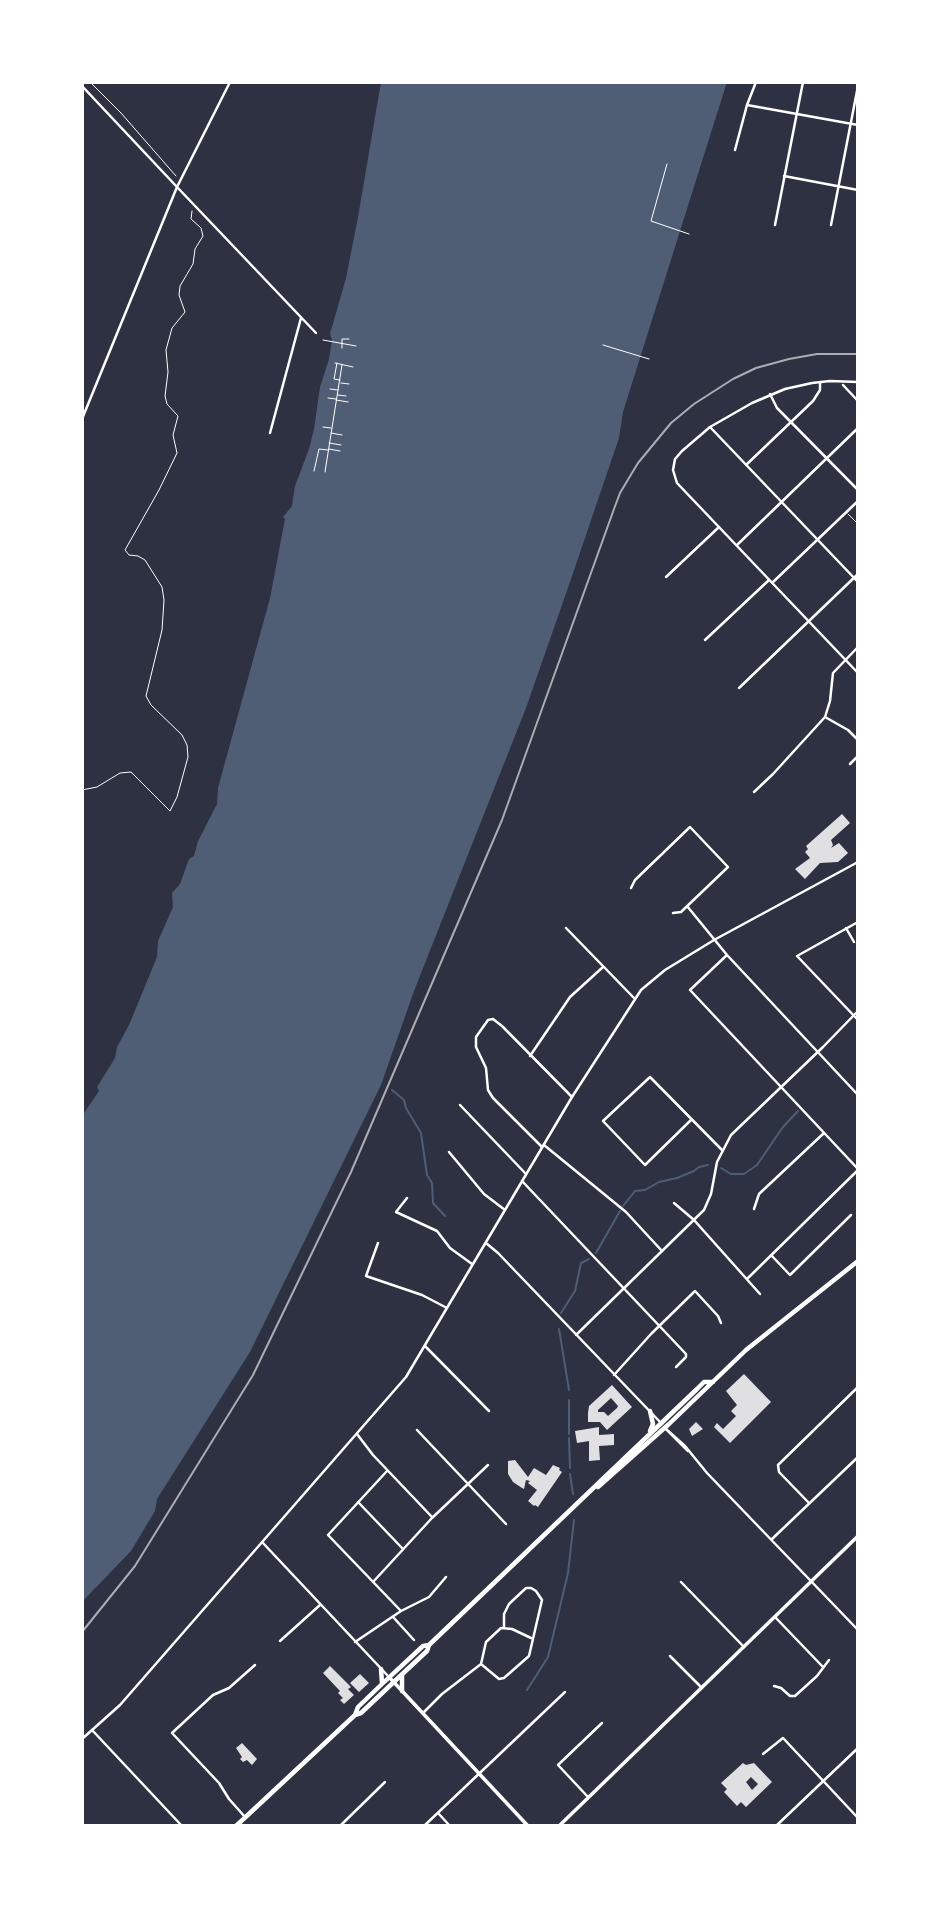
<!DOCTYPE html>
<html>
<head>
<meta charset="utf-8">
<style>
  body { margin:0 }
  #map { position:relative; width:940px; height:1908px; overflow:hidden; background:#2d3142; font-family:Quicksand,sans-serif }
  canvas { display:block }
  .frame { position:absolute; inset:0; border:84px solid #fff; pointer-events:none }
</style>
</head>
<body>
<div id="map">
<canvas width="940" height="1908"></canvas>
<div class="frame"></div>
</div>
<script>
const ctx = document.querySelector('canvas').getContext('2d');
ctx.lineJoin = 'round';
function fill(path, color) { ctx.fillStyle = color; ctx.fill(path, 'evenodd'); }
const toPath = rows => new Path2D(rows.map(r => 'M' + r).join(''));
function trace(path, color, width, dash) { ctx.strokeStyle = color; ctx.lineWidth = width; ctx.lineCap = dash ? 'butt' : 'round'; ctx.setLineDash(dash || []); ctx.stroke(path); }
fill(toPath([
  [381,82,727,82,623,412,619,438,570,582,526,708,414,991,381,1085,250,1352,157,1499,155,1511,131,1551,82,1602,82,1116,99,1091,97,1087,115,1058,117,1047,129,1025,157,957,158,941,173,907,172,893,180,884,189,859,194,856,198,841,217,804,218,788,270,598,285,519,283,517,292,506,295,486,309,449,314,429,320,387,329,359,332,340,330,334,346,278,358,217]
]), '#4f5d75');
trace(toPath([
  [392,1090,404,1100,406,1108,421,1133,427,1175,432,1183,433,1203,445,1216],
  [721,1168,731,1174,744,1174,757,1165,783,1127,798,1111],
  [623,1206,635,1191,645,1190,659,1182,677,1178,694,1171,699,1167,708,1165],
  [596,1253,620,1211],
  [561,1313,575,1291,581,1263,589,1259],
  [559,1329,569,1390],
  [569,1400,569,1434],
  [569,1438,570,1468],
  [570,1474,573,1494],
  [527,1690,548,1657,568,1573,574,1520]
]), '#4f5d75', 2);
fill(toPath([
  [842,814,850,823,831,840,833,845,831,848,839,843,848,853,838,862,820,863,805,879,795,869,810,858,805,852,808,849,806,846],
  [744,1374,771,1402,730,1443,714,1427,717,1423,723,1429,736,1416,731,1411,737,1405,726,1391],
  [612,1385,632,1407,607,1430,600,1422,588,1422,588,1413,589,1406],
  [611,1398,618,1406,617,1408,608,1416,604,1412,598,1412,598,1410],
  [696,1422,703,1429,692,1436,689,1429],
  [599,1427,599,1435,614,1434,614,1445,599,1446,600,1460,589,1461,589,1441,577,1443,575,1431],
  [515,1460,528,1477,534,1468,546,1475,553,1465,560,1468,559,1470,562,1472,538,1507,535,1505,534,1506,528,1501,537,1490,528,1483,530,1481,526,1480,524,1489,522,1488,513,1482,508,1474,508,1461],
  [330,1666,351,1687,348,1689,354,1695,344,1704,340,1700,343,1698,338,1693,340,1691,323,1673],
  [360,1674,369,1683,359,1692,350,1683],
  [242,1743,257,1759,252,1765,247,1760,243,1762,240,1759,242,1757,236,1748],
  [743,1763,746,1765,754,1763,772,1782,746,1807,741,1802,737,1806,724,1792,727,1789,721,1783],
  [751,1777,758,1784,752,1790,746,1782]
]), '#e0e0e3');
trace(toPath([
  [90,82,121,113,176,176],
  [667,164,651,221,689,234],
  [323,340,356,346],
  [603,345,649,359],
  [342,348,342,339,349,339],
  [335,363,353,367],
  [337,363,334,379,340,380],
  [341,383,349,384],
  [330,389,338,390],
  [338,395,346,396],
  [328,398,336,399],
  [336,400,348,402],
  [323,427,331,428],
  [331,433,342,435],
  [329,443,341,445],
  [329,449,340,451],
  [314,471,319,449,328,450],
  [325,472,342,365],
  [82,790,97,787,120,773,131,772,170,811,177,797,188,757,187,745,182,735,151,705,146,696,162,630,164,600,162,587,145,560,138,556,129,555,125,550,159,490,177,453,173,435,178,416,167,404,165,396,168,372,166,350,172,328,185,312,179,295,180,286,193,264,195,249,203,236,201,228,191,219,192,211]
]), '#fff', 1);
trace(toPath([
  [848,514,858,524]
]), '#fff', 1);
trace(toPath([
  [230,82,177,187,316,333],
  [735,150,747,105],
  [784,176,858,190],
  [775,225,803,82],
  [831,225,858,86],
  [843,385,858,401],
  [770,394,777,408,858,490],
  [710,427,858,582],
  [270,433,301,318],
  [746,465,813,401,820,390,820,382],
  [737,545,858,428],
  [666,577,719,527],
  [705,640,769,580],
  [739,688,858,574],
  [825,717,848,730,858,740],
  [850,764,858,756],
  [754,792,773,774,825,717,830,701,833,673,858,647],
  [631,888,635,880,690,827,728,867,681,912,673,913],
  [687,906,727,955,858,1095],
  [858,922,797,956,858,1020],
  [566,928,634,998],
  [846,928,854,942],
  [727,955,690,990,858,1169],
  [530,1056,570,997,603,967],
  [460,1105,526,1174],
  [691,1120,645,1165,603,1121,650,1077,722,1150],
  [544,1145,626,1212,662,1251],
  [542,1147,493,1098,488,1090,486,1068,476,1047,476,1037,488,1020,493,1019,502,1026,572,1097],
  [449,1152,484,1194,505,1210],
  [522,1181,686,1354,686,1357,676,1367],
  [407,1198,396,1212,437,1231,450,1248,472,1264],
  [674,1203,694,1220,760,1294],
  [754,1209,759,1194,824,1133],
  [378,1243,366,1276,422,1295,447,1308],
  [771,1255,790,1275,851,1215],
  [748,1278,858,1170],
  [425,1346,489,1411],
  [614,1375,651,1334,695,1291,718,1316,721,1323],
  [417,1430,506,1524],
  [357,1434,373,1455,432,1517],
  [387,1471,328,1535,401,1611],
  [358,1502,403,1549],
  [809,1503,779,1472,778,1465,858,1387],
  [772,1539,858,1457],
  [373,1582,432,1518,488,1465],
  [681,1582,744,1647],
  [393,1617,414,1640],
  [775,1617,823,1667],
  [280,1641,320,1605],
  [355,1642,401,1611,429,1597,446,1577],
  [670,1656,702,1688],
  [481,1664,499,1679,504,1678,529,1656,542,1600,536,1591,531,1588,526,1588,509,1604,504,1614,504,1627],
  [774,1686,781,1688,790,1696,795,1696,817,1676,829,1660],
  [424,1712,442,1694,481,1664,486,1642,501,1628,512,1629,531,1638],
  [92,1730,182,1826],
  [763,1754,783,1738,858,1818],
  [588,1797,558,1765,602,1723],
  [438,1813,450,1826],
  [245,1817,229,1799,219,1783,172,1733,213,1695,229,1688,255,1665],
  [340,1826,385,1782],
  [424,1826,565,1692]
]), '#fff', 2.5);
trace(toPath([
  [756,82,747,105,858,125],
  [82,86,177,187,82,419],
  [858,382,830,381,812,383,785,389,752,403,710,427,682,451,675,459,673,470,677,483,858,673],
  [772,583,858,501],
  [486,1243,498,1253,662,1424],
  [576,1335,704,1210,711,1194,717,1162,731,1135,823,1047,858,1011],
  [666,1429,688,1451],
  [666,1429,685,1446,707,1473,858,1630],
  [262,1542,389,1677],
  [82,1739,120,1705,406,1377,572,1097,641,990,665,970,714,940,858,862],
  [776,1826,858,1748]
]), '#fff', 2.5);
trace(toPath([
  [389,1677,528,1826],
  [559,1826,858,1536]
]), '#fff', 3.5);
trace(toPath([
  [650,1411,653,1424,650,1431],
  [598,1487,669,1424,746,1350,858,1261],
  [381,1669,382,1683],
  [402,1675,402,1691],
  [355,1715,358,1707,382,1684,423,1646,429,1645,697,1389,704,1382,713,1382],
  [236,1826,355,1715,361,1713,397,1679,427,1651,429,1645]
]), '#fff', 4.5);
trace(toPath([
  [82,1632,135,1566,253,1375,351,1172,502,820,614,509,620,493,638,463,671,423,694,404,733,379,756,368,789,359,817,354,858,354]
]), '#abadb3', 2);
</script>
</body>
</html>
